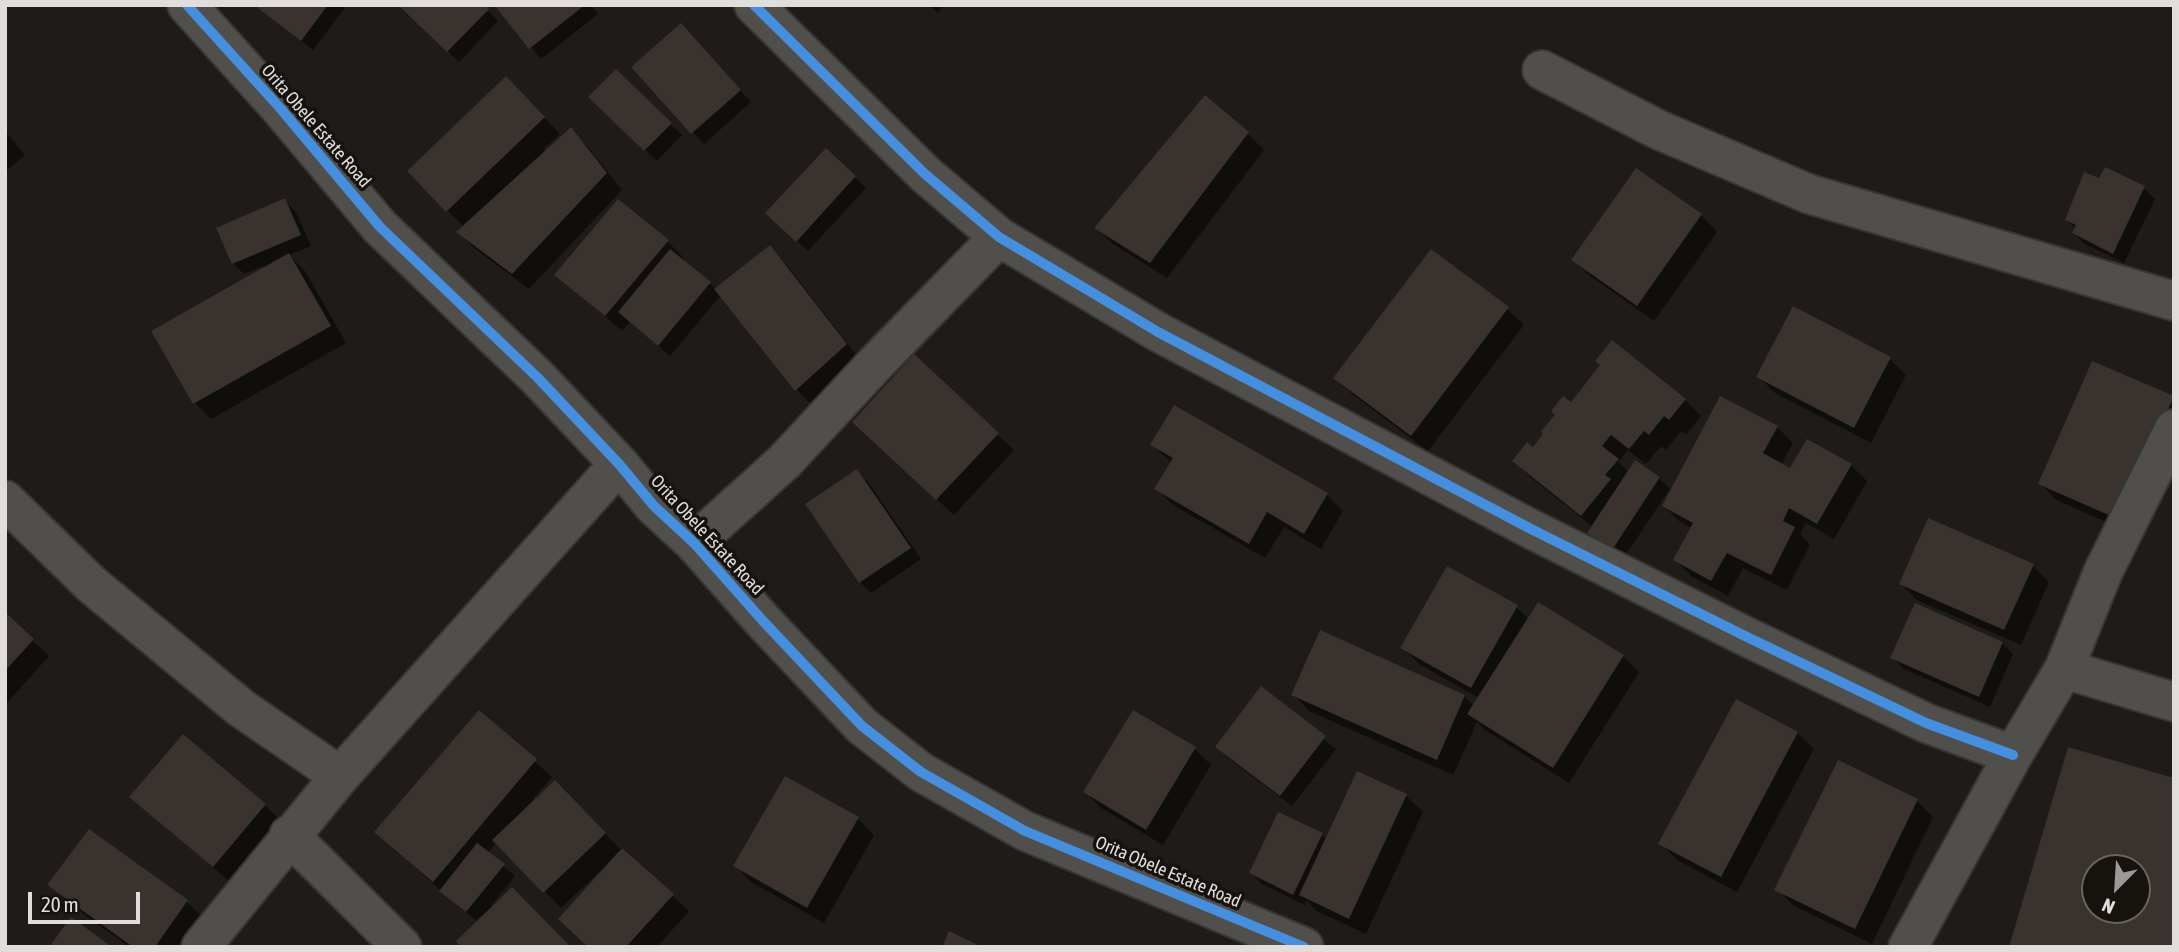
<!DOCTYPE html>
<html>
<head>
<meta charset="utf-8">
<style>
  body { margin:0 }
  #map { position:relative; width:2179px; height:952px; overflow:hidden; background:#1e1b19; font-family:"Asap Condensed",sans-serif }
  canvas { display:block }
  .frame { position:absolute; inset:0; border:7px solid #e0ddda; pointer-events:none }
  .north { position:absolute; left:2081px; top:854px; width:70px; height:70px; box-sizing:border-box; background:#16120e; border:2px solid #676360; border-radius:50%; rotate:204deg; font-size:19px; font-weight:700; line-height:28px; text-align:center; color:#e0ddda }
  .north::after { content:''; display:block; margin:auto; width:24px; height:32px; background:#9c9996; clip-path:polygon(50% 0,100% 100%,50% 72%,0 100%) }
  .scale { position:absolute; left:28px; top:892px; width:112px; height:32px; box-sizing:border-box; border:4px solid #e0ddda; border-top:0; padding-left:9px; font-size:21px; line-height:24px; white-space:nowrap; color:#e0ddda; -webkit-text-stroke:5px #16120e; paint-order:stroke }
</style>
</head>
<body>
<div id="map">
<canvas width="2179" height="952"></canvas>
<div class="frame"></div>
<div class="north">N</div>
<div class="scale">20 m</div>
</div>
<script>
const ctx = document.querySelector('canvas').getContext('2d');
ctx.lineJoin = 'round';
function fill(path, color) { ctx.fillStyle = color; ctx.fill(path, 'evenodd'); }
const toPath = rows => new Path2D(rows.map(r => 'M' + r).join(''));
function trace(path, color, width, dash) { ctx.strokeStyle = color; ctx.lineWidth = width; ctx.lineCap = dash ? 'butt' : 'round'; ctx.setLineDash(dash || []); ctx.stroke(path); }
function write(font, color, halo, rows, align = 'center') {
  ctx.font = font + ' "Asap Condensed",sans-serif'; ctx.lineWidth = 7; ctx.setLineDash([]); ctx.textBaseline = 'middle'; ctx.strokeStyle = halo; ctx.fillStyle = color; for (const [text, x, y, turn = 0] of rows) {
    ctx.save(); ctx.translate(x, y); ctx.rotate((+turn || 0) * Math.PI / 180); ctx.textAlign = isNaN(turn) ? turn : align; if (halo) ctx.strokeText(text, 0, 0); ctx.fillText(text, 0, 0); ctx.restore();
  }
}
fill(toPath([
  [256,5,347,5,313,50],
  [400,5,482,5,498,21,459,62],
  [496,5,591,5,598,14,541,59],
  [929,5,944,5,938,13],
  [691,36,751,102,704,144,633,67],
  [616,71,682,135,657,161,590,97],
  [506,78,560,134,544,149,546,152,571,130,587,146,622,190,529,289,474,248,458,232,464,227,409,171],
  [5,131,25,155,5,172],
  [1248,134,1264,150,1167,278,1113,244,1097,228],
  [2106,169,2144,188,2155,199,2124,263,2085,244,2074,233,2076,229,2067,220,2100,180],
  [855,177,866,188,808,251,768,213],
  [284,200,296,212,311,246,289,255,305,271,346,343,211,419,195,403,265,268,264,266,244,274,233,263],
  [1701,215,1717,232,1654,321,1590,276,1573,260],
  [668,242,684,258,682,260,716,289,770,248,786,264,861,361,812,405,796,389,721,295,670,356,630,322,622,331,556,274],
  [1507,309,1524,325,1428,451,1352,394,1336,378],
  [914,357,1014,450,954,515,870,438],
  [1890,359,1906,375,1871,443,1775,393,1758,376],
  [2173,398,2174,449,2137,535,2056,500,2040,483],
  [1685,400,1701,416,1686,435,1681,431,1666,450,1661,446,1646,464,1628,450,1618,462,1629,472,1659,478,1672,491,1777,427,1793,443,1781,465,1791,471,1851,465,1867,481,1834,539,1806,523,1800,534,1810,545,1787,590,1743,568,1728,596,1691,576,1675,559,1692,528,1680,522,1664,506,1672,491,1669,490,1623,559,1600,544,1589,533,1593,527,1530,477,1514,461,1534,450,1571,404],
  [1152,445,1327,495,1343,511,1321,549,1284,527,1265,558,1173,505,1157,489,1172,463],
  [857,471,868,482,921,559,871,593,860,582],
  [2033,566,2049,582,2021,645,1917,600,1901,584],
  [1516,607,1529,619,1623,656,1639,672,1569,783,1485,730,1477,722,1453,775,1309,711,1293,694,1464,696,1474,706,1479,698,1419,664,1403,648],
  [5,615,49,656,5,705],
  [2002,643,2013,654,1990,707,1904,669,1893,658],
  [1262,689,1336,749,1292,806,1228,758,1217,747],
  [479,712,552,777,533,799,535,801,555,782,622,851,689,911,657,947,589,947,604,871,602,869,561,908,497,842,487,853,515,876,491,906,493,907,478,922,453,902,377,832],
  [1133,712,1195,749,1211,765,1163,845,1101,808,1085,792],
  [1797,733,1814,749,1737,892,1677,860,1661,844],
  [1357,773,1406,796,1423,812,1366,934,1317,911,1307,901,1305,905,1262,884,1251,873,1279,814,1322,835,1327,839],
  [132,797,265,805,281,821,230,882],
  [1917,801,1933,817,1872,944,1793,905,1777,889],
  [858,819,874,835,824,923,751,882,735,865],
  [89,831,187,902,203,918,182,947,129,947,66,901,50,885]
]), '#0007');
fill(toPath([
  [254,5,328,5,301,41],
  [398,5,485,5,489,9,447,52],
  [494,5,585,5,529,49],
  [681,23,741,90,691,134,631,67],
  [616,69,672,123,644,151,588,97],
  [506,76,545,117,446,212,407,171],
  [1205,95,1249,132,1150,263,1094,228],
  [571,127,607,173,512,274,456,232],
  [826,148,856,176,796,242,765,213],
  [2105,167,2145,186,2113,254,2072,233,2076,225,2065,220,2084,172,2099,178],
  [1636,168,1702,214,1637,306,1571,260],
  [285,198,301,235,232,264,216,228],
  [618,199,669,240,605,316,554,275],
  [770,245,847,344,795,391,714,289],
  [670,249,711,282,658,346,618,312],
  [1431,249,1509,307,1411,436,1333,378],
  [289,253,331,326,193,404,151,331],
  [1793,306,1891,357,1854,428,1756,377],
  [1612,340,1686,399,1669,420,1664,416,1649,435,1644,431,1629,449,1611,435,1602,446,1619,459,1605,475,1611,479,1581,516,1512,461,1527,442,1533,447,1543,434,1541,431,1555,415,1551,411,1563,396,1571,402,1600,365,1595,361],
  [914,354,999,433,936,500,852,422],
  [2092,361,2174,396,2120,520,2038,484],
  [1720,396,1778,426,1763,453,1790,468,1807,439,1852,464,1817,524,1789,508,1783,521,1795,527,1771,575,1727,553,1711,581,1673,560,1693,523,1662,506],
  [1174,405,1328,493,1304,534,1267,512,1249,544,1154,489,1173,458,1150,445],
  [1635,460,1660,477,1612,550,1587,533],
  [857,469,911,548,859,583,805,504],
  [1928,518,2034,564,2004,630,1899,584],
  [1447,566,1518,605,1471,688,1400,648],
  [1538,602,1624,655,1553,768,1467,714],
  [1915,603,2003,642,1979,697,1890,658],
  [5,612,34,639,5,671],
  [1320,630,1465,695,1437,760,1291,695],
  [1261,686,1326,736,1280,796,1215,747],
  [1736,699,1798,732,1721,877,1658,844],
  [479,710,537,759,433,882,374,832],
  [1133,710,1196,747,1146,830,1083,792],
  [183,734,266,804,213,867,129,797],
  [2068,747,2174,778,2174,947,2009,947],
  [2095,868,2137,868,2137,910,2095,910],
  [1838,760,1918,799,1855,929,1774,890],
  [1357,771,1407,794,1349,919,1299,895],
  [785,776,859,817,807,908,733,866],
  [555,780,606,833,543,893,492,840],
  [1278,812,1323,833,1293,895,1249,873],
  [89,829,188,900,155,947,133,947,47,885],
  [477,843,505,864,466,912,439,891],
  [622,848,674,894,626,947,588,947,558,919],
  [512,887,571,947,461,947,456,941],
  [71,917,112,947,49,947],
  [949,931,982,947,942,947]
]), '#39322f');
const minor = toPath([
  [187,5,280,108,380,227,538,378,619,464,654,506,694,543,763,621,862,726,921,772,1025,831,1304,947],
  [754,5,925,174,999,237,1158,332,1531,529,1747,637,1926,723,2013,755],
  [1542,70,1659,130,1809,194,2174,301],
  [5,500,91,584,241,708,340,776],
  [694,543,784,462,876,363,999,237],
  [2064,669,2174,702],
  [289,835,402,947],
  [201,947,340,776,619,464],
  [1908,947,2013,755,2064,669,2103,572,2174,429]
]);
trace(minor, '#383635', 42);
trace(minor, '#514f4c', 38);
trace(toPath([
  [187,5,280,108,380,227,538,378,619,464,654,506,694,543,763,621,862,726,921,772,1025,831,1304,947],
  [754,5,925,174,999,237,1158,332,1531,529,1747,637,1926,723,2013,755]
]), '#468fdf', 10);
write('18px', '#e0ddda', '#16120e', [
  ["Orita Obele Estate Road",316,126,49],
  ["Orita Obele Estate Road",707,535,47],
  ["Orita Obele Estate Road",1168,872,23]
]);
</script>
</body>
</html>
